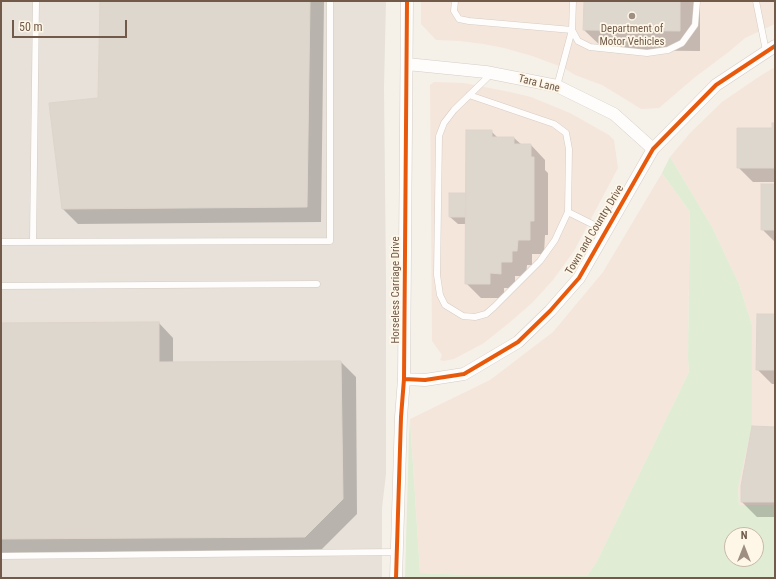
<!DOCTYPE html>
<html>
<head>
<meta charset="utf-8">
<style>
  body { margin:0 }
  #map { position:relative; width:776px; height:579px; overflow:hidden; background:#f5f1e9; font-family:"Roboto Condensed",sans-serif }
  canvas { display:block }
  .frame { position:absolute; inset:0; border:2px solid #715a4a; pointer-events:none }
  .north { position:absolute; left:724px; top:527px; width:40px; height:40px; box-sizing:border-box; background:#fef7e8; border:1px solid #c6b8a9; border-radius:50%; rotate:0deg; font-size:11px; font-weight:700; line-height:16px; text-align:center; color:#715a4a }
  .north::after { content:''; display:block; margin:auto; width:14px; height:18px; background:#9f8f82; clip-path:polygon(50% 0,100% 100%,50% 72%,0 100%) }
  .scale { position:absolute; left:12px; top:20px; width:115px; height:18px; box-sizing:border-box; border:2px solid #715a4a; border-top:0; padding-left:5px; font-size:12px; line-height:14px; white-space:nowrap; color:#715a4a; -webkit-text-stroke:3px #fef7e8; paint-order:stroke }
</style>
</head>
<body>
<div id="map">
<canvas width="776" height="579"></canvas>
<div class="frame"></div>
<div class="north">N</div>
<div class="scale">50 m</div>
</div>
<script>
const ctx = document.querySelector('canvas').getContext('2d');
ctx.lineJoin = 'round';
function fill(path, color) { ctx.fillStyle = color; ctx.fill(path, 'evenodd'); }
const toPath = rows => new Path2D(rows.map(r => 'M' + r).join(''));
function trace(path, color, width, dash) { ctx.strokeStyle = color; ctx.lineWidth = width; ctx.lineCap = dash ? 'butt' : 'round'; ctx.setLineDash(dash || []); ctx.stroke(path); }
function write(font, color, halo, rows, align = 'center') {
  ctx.font = font + ' "Roboto Condensed",sans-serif'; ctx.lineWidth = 3.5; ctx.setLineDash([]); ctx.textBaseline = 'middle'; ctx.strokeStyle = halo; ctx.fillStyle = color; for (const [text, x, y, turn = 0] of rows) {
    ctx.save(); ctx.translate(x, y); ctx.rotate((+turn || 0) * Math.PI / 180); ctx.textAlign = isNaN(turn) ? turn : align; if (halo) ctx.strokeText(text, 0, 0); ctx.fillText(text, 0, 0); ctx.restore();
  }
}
fill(toPath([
  [421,1,775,1,775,24,745,38,730,51,694,78,659,108,641,109,625,99,602,85,575,75,562,67,532,56,504,48,483,44,460,41,436,40,421,24],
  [775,67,775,505,739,505,738,488,752,325,739,284,712,227,670,157,690,133,722,102,757,78],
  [434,82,464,83,510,92,531,97,570,113,609,135,614,140,618,168,574,251,553,280,532,303,509,323,484,343,454,359,444,361,440,360,442,355,432,341,430,85],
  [662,173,690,212,688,357,689,372,596,563,587,576,465,575,420,573,410,419,490,380,553,332,603,272]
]), '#f5e6dc');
fill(toPath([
  [1,1,386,1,384,88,386,277,386,474,382,508,382,578,1,578]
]), '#e7e1d9');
fill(toPath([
  [670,157,712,227,739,284,752,325,752,425,738,488,739,505,775,505,775,578,405,578,409,436,410,419,420,573,465,575,587,576,596,563,689,372,688,357,690,212,662,173],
  [732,535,756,535,756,559,732,559]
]), '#e0ecd4');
fill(toPath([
  [101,1,324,1,321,222,78,224,63,209,99,99],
  [585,1,700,1,700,51,605,50,584,30],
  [775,124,775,182,753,182,738,167,773,129],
  [491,131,498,138,514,138,522,145,531,145,545,160,545,170,548,173,548,235,545,235,544,254,532,254,532,265,527,265,526,276,515,276,515,288,504,288,504,298,481,298,466,283,467,224,458,224,450,217,467,194],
  [775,185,775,242,762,229],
  [775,315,775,384,772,384,757,369],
  [159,323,173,338,173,363,341,362,356,377,357,514,320,551,1,553,1,324],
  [775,428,775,517,757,517,742,502]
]), '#0003');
const building = toPath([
  [100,1,310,1,307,207,62,209,49,103,98,98,100,1],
  [584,1,680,1,680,31,583,30,584,1],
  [772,123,775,123,775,168,737,168,737,128,772,128,772,123],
  [466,130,492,130,492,137,514,137,514,144,531,144,531,157,534,157,534,221,530,221,530,240,518,240,517,251,512,251,512,262,501,262,501,274,490,273,490,284,465,284,466,130],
  [761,184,775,184,775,230,761,230,761,184],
  [449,193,466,193,466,217,449,217,449,193],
  [757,314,775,314,775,370,756,370,757,314],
  [159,322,159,362,341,361,343,499,305,537,1,539,1,323,159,322],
  [752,426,775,427,775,502,741,502,741,486,752,426]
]);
fill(building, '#ded7ce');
trace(building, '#ded4cb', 1);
const lane = toPath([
  [455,1,454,11,459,19,469,21,572,30],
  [756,1,766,51],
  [572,30,578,41,590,47,647,53,668,50,682,43,695,25,697,1],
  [492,73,454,110,444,123,439,136,437,275,440,295,445,305,463,316,475,317,486,314,494,307,540,261,555,240,568,212,606,231],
  [557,86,572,30,573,1],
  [469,95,554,124,566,133,569,149,568,212],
  [1,242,330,241,330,1],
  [33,242,36,1],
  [1,286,317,284],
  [1,556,396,552]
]);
const street = toPath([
  [407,64,486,72,557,86,614,114,653,149],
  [404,379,425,380,464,374,518,342,550,311,579,278,653,149,716,85,775,46],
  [396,578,401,417,404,379,407,1]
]);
trace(lane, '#d4cdc6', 7);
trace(street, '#d4cdc6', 13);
trace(lane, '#fefdfc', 6);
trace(street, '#fefdfc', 12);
trace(toPath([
  [404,379,425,380,464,374,518,342,550,311,579,278,653,149,716,85,775,46],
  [396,578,401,417,404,379,407,1]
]), '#e8590c', 4);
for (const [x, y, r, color] of [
  [632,16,4,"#9f8f82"]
]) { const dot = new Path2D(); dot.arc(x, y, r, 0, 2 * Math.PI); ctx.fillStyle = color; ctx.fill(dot); trace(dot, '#fef7e8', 1.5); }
write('11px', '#715a4a', '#fef7e8', [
  ["Department of",632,29],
  ["Motor Vehicles",632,42]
]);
write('11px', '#715a4a', '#fef7e8', [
  ["Tara Lane",539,84,14],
  ["Town and Country Drive",595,230,-59],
  ["Horseless Carriage Drive",396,290,-90]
]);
</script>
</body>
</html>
